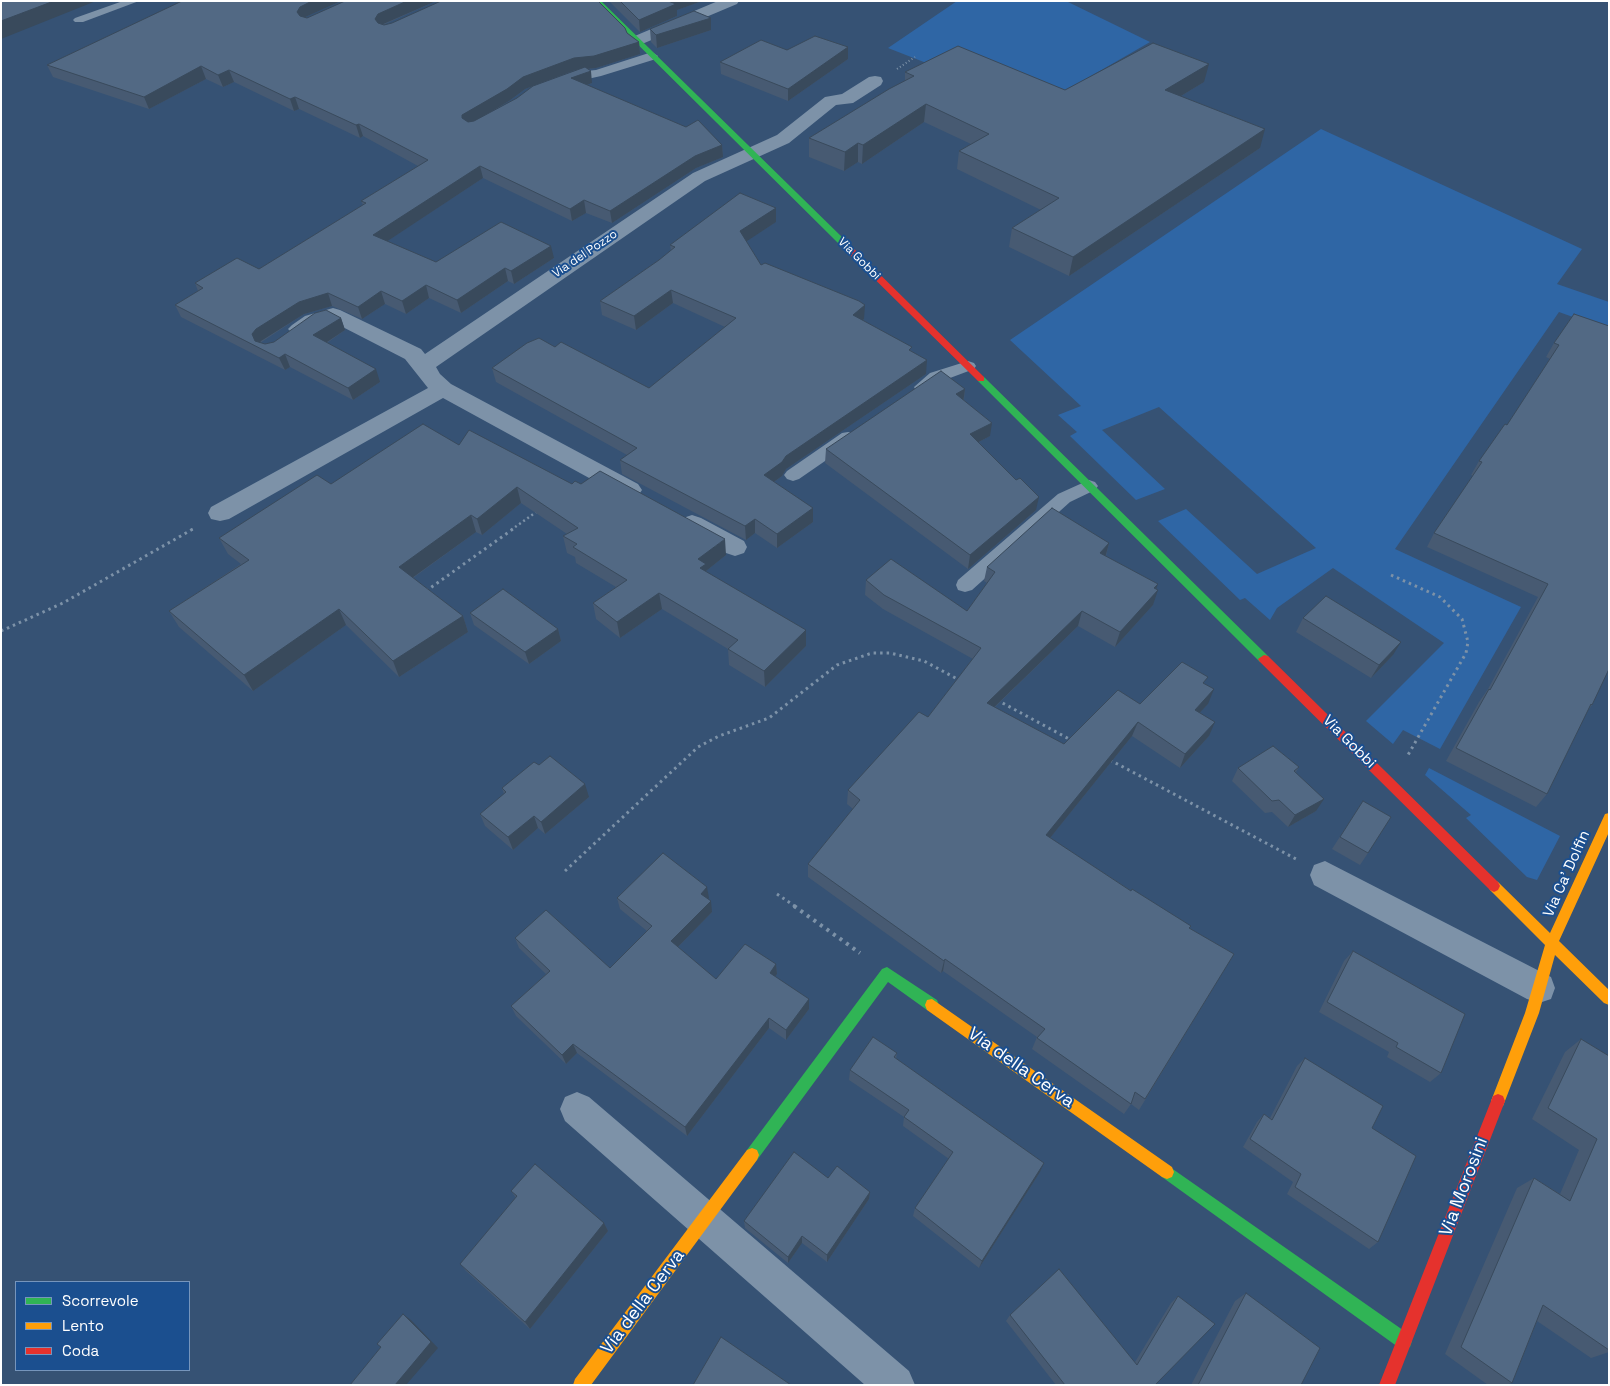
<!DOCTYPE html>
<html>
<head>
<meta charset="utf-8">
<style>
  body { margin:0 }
  #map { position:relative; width:1610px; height:1386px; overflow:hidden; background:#365274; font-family:"Space Grotesk",sans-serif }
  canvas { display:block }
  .frame { position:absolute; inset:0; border:2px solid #fff; pointer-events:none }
  .legend { position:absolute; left:15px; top:1281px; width:175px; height:90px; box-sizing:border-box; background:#1b4f8f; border:1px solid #7695bc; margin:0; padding:6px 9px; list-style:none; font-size:15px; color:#fff }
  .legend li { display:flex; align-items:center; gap:10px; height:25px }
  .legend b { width:25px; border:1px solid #7695bc }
</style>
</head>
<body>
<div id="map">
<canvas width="1610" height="1386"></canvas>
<div class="frame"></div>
<ul class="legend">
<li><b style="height:6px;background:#30b455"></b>Scorrevole</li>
<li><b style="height:6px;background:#ff9f0a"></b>Lento</li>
<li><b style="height:6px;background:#e5322d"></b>Coda</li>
</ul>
</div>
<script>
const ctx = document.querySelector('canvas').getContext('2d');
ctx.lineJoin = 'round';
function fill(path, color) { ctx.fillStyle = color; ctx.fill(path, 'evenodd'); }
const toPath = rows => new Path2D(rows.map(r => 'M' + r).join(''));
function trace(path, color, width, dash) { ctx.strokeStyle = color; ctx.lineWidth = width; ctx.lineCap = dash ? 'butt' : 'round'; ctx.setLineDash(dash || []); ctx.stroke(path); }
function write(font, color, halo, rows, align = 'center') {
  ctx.font = font + ' "Space Grotesk",sans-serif'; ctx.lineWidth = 4; ctx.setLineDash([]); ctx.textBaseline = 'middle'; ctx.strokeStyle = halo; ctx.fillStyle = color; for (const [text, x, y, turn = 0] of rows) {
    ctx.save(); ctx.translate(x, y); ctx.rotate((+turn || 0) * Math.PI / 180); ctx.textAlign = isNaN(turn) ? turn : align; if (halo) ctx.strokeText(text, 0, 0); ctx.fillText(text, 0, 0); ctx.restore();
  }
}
fill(toPath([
  [957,1,1066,1,1150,42,1060,94,929,64,888,48],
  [1321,129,1582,249,1557,284,1609,302,1609,330,1559,312,1395,549,1521,607,1440,749,1403,730,1393,744,1366,721,1444,643,1333,568,1277,608,1270,620,1245,598,1240,600,1158,521,1186,509,1257,574,1316,548,1159,407,1102,430,1165,489,1136,500,1070,436,1077,432,1058,415,1081,406,1010,340],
  [1429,768,1560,836,1537,880,1527,877,1466,818,1471,815,1425,775]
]), '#2f66a5');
trace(toPath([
  [897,69,915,57]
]), '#7d92a8', 2, [1, 2.5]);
trace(toPath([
  [191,530,195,528],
  [511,530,539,510]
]), '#7d92a8', 2.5, [2, 3]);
trace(toPath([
  [1391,575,1440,597,1462,619,1468,642,1466,653,1408,755],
  [426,591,513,529],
  [1,631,63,603,193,529],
  [997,700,1071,740],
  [1110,760,1296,859],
  [565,871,698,747,719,736,769,718,837,665,872,653,890,653,924,661,961,681],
  [777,894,796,907]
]), '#7d92a8', 3, [2.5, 4]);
trace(toPath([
  [794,906,860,953]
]), '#7d92a8', 4, [3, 5]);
fill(toPath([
  [123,1,139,1,83,22,75,22,73,20,75,18,123,1],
  [652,52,658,56,656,59,601,76,565,84,559,80,561,77,576,72,596,70,652,52],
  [968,361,974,363,976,366,974,369,942,381,928,391,922,392,916,391,914,387,930,373,968,361],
  [848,432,854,433,856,437,854,441,799,479,793,481,787,479,784,475,787,471,842,433,848,432],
  [1089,480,1095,482,1098,486,1095,490,1070,502,972,590,965,592,958,590,956,585,958,580,1058,494,1089,480]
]), '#7d92a8');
fill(toPath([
  [718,1,739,1,737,4,642,44,636,46,630,44,628,41,630,38,718,1],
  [875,76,881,77,883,81,881,85,853,103,836,105,789,143,705,181,436,367,440,374,451,384,638,484,642,490,638,496,630,498,622,496,443,398,229,519,220,521,211,519,208,513,211,507,428,388,405,359,331,321,319,324,306,333,299,335,292,333,288,329,292,325,305,316,333,308,340,310,421,349,425,354,693,173,777,135,825,97,842,94,869,77,875,76],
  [692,515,701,518,744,541,747,547,744,553,735,556,726,553,683,530,680,524,683,518,692,515],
  [1325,861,1551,977,1555,988,1551,999,1539,1003,1527,999,1314,885,1310,875,1314,865,1325,861],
  [577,1092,589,1097,909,1371,915,1385,865,1385,565,1121,560,1109,565,1097,577,1092]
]), '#7d92a8');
fill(toPath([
  [594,1,601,1,845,240,845,244,839,244,594,1],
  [981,376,984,377,1268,656,1270,659,1268,662,1260,662,978,381,978,377,981,376],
  [887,967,937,1000,939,1005,937,1010,932,1011,927,1010,888,982,757,1160,752,1162,747,1160,745,1155,747,1150,882,969,887,967],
  [1167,1165,1410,1335,1412,1341,1410,1347,1404,1349,1398,1347,1162,1177,1160,1172,1162,1167,1167,1165]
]), '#30b455');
fill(toPath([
  [1609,813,1609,832,1559,941,1609,990,1609,1005,1604,1003,1555,955,1539,1013,1503,1106,1498,1108,1493,1106,1491,1101,1525,1013,1545,945,1490,890,1488,886,1490,882,1494,880,1498,882,1550,933,1605,814,1609,813],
  [932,999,1172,1167,1174,1172,1172,1177,1167,1179,1162,1177,927,1010,925,1005,927,1000,932,999],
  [752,1148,757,1150,759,1155,757,1160,591,1385,573,1385,575,1379,747,1150,752,1148]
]), '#ff9f0a');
fill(toPath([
  [839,240,845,240,984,377,984,381,978,381,839,244,839,240],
  [1264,655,1268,656,1498,882,1500,886,1498,890,1494,892,1490,890,1260,662,1258,659,1264,655],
  [1498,1094,1503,1096,1505,1101,1395,1385,1379,1385,1491,1101,1493,1096,1498,1094]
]), '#e5322d');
fill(toPath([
  [182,1,341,1,305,17,307,18,345,1,436,1,383,25,627,33,639,42,640,54,596,68,587,69,592,83,587,85,722,145,723,157,696,168,612,223,586,213,572,221,483,178,387,241,436,262,554,258,514,284,508,281,461,313,429,298,406,314,385,304,362,319,332,306,304,314,260,343,265,344,274,342,341,318,345,330,327,343,380,382,353,400,290,367,285,370,181,317,175,305,198,291,195,283,259,269,363,205,361,201,418,166,363,136,360,138,299,109,294,111,234,82,223,87,206,79,149,109,53,77,47,65],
  [575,70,578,70,487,115,509,101,525,89],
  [609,1,702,1,677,10,677,16,640,32],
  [711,18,711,30,657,48,651,42,650,29],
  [848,47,848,59,788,101,721,74,720,62,787,50],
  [905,72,1065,90,1204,82,1181,96,1260,148,1069,276,1009,247,1012,228,1041,210,957,169,959,151,971,144,924,122,862,164,858,162,844,171,809,157,809,138,905,81],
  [776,222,746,241,761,265,864,319,863,320,912,351,926,374,786,469,782,476,774,482,813,522,777,548,755,533,746,540,622,474,620,460,627,455,496,382,492,368,555,347,649,388,725,327,673,303,636,330,602,315,600,301,659,260,671,251,670,245],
  [1574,314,1592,705,1587,712,1547,794,1536,807,1446,761,1479,702,1488,689,1538,597,1427,547,1434,533,1473,476,1471,475,1479,461,1507,425,1550,359,1546,357,1554,343],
  [965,389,964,400,990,436,979,442,1036,510,968,569,825,463,826,449],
  [459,445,572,484,581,484,726,555,706,571,706,572,806,646,765,687,729,665,728,649,662,609,620,638,596,619,593,603,616,587,576,563,575,557,567,553,563,536,567,534,521,503,482,535,476,532,413,578,463,616,468,632,399,677,346,625,253,691,179,627,169,611,241,564,228,554,219,538,331,484],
  [1109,543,1106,556,1156,589,1153,605,1115,647,1078,626,995,707,1064,744,1140,704,1205,684,1208,704,1200,712,1209,736,1180,768,1132,736,1050,838,1189,928,1234,954,1139,1110,1131,1104,1124,1114,1032,1049,1037,1037,943,971,941,973,808,877,808,864,853,809,847,804,848,790,928,717,973,659,883,609,865,595,866,580,967,611,987,583,984,581,987,567],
  [470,613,558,629,561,641,529,664,474,625],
  [1303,618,1393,655,1371,678,1296,632],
  [539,765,589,797,545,834,538,828,513,850,485,826,480,814,504,794,502,788],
  [1299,767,1296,772,1316,811,1288,827,1272,812,1265,813,1232,781,1238,768],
  [1363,801,1368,853,1360,865,1332,849],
  [617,898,709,898,708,899,712,912,678,947,716,979,776,964,777,974,775,976,809,1009,786,1040,769,1028,687,1136,577,1053,566,1064,516,1016,511,1006,546,974,519,948,515,938,610,968,647,931,620,909],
  [1353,951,1441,1073,1430,1082,1387,1057,1389,1052,1319,1012,1344,961],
  [1581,1039,1609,1056,1609,1352,1591,1358,1537,1321,1512,1383,1506,1385,1488,1385,1445,1354,1517,1188,1534,1178,1560,1194,1579,1150,1532,1119,1565,1052],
  [897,1053,896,1059,1040,1172,979,1268,913,1216,915,1208,949,1159,903,1126,904,1117,849,1080,850,1070],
  [1305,1058,1372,1128,1378,1242,1369,1249,1287,1194,1293,1182,1243,1147,1257,1122,1264,1114,1270,1118,1297,1066],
  [828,1178,870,1192,869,1199,827,1262,802,1243,788,1263,745,1228,744,1221],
  [511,1191,604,1223,608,1231,530,1329,466,1271,460,1264,516,1198],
  [1246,1293,1301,1385,1191,1385,1235,1301],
  [1178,1296,1155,1385,1056,1385,1006,1321,1010,1315,1135,1362,1171,1303]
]), '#475a72');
fill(toPath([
  [54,1,96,1,1,39,1,21],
  [312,1,341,1,303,18,300,24,297,12,300,7],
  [407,1,436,1,381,25,378,31,375,19,378,14],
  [667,1,702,1,677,10,677,16,640,32,639,20],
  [711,18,711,30,657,48,656,35],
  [639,42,640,54,596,68,575,70,525,89,509,101,465,127,462,118,462,115,523,77,574,58],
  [848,47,848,59,788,101,788,89],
  [1209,64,1204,82,1161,108,1165,90],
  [201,66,206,79,149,109,144,97],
  [229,70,234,82,223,87,218,75],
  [591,71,592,83,572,90,571,78],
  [295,97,299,109,294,111,290,99],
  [926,104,924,122,862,164,863,145],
  [359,124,363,136,360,138,356,125],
  [1265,129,1260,148,1069,276,1073,257],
  [858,143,858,162,844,171,845,152],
  [722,145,723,157,696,168,612,223,610,211,695,156],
  [480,166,483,178,377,248,373,235],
  [584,200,586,213,572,221,570,209],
  [776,208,776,222,741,245,740,231],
  [551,246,554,258,514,284,511,271],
  [505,268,508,281,461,313,457,300],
  [426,285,429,298,406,314,402,301],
  [671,290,673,303,636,330,634,316],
  [381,291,385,304,362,319,358,307],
  [328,293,332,306,304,314,261,341,257,347,252,334,256,329,299,302],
  [865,305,864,319,853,329,853,315],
  [341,318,345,330,318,348,313,335],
  [285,354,290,367,285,370,279,358],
  [927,360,926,374,786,469,782,476,764,489,764,475,786,456],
  [376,369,380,382,353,400,348,388],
  [965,389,963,403,956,394],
  [992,423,990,436,969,447,970,434],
  [517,487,521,503,482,535,477,519],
  [1039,497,1036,510,968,569,970,555],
  [813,508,813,522,777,548,777,534],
  [471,515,476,532,405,583,399,567],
  [755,519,755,533,746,540,745,526],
  [725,539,726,555,706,571,707,580,702,585,698,559],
  [1109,543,1105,558,1100,553],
  [1158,584,1154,595,1158,590,1153,605,1115,647,1120,632],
  [659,593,662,609,620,638,617,622],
  [339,609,346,625,253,691,244,675],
  [1082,611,1078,626,984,717,987,703],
  [463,616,468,632,399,677,393,661],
  [558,629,561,641,529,664,525,652],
  [806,630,806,646,765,687,764,671],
  [1401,642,1393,655,1371,678,1379,665],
  [1214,689,1208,704,1189,724,1195,710],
  [1138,722,1132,736,1042,848,1046,835],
  [1215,722,1209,736,1180,768,1185,754],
  [585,784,589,797,545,834,541,822],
  [1324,799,1316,811,1288,827,1295,815],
  [534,816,538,828,513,850,508,837],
  [707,887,709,898,703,905,701,894],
  [711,901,712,912,673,952,671,941],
  [945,959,943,971,941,973,944,961],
  [776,964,777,974,770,983,770,973],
  [809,999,809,1009,786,1040,786,1030],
  [769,1018,769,1028,687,1136,685,1127],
  [573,1044,577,1053,566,1064,562,1055],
  [1044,1163,1040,1172,979,1268,982,1261],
  [870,1192,869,1199,827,1262,827,1255],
  [604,1223,608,1231,530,1329,525,1322],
  [802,1236,802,1243,788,1263,788,1257],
  [403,1314,411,1320,438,1348,406,1385,395,1385]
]), '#394a5c');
const building = toPath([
  [1,1,54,1,1,21,1,1],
  [182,1,312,1,300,7,297,12,300,16,307,18,345,1,407,1,378,14,375,19,378,23,384,25,392,23,441,1,598,1,625,28,627,33,639,42,594,56,574,58,523,77,507,89,462,115,462,118,468,122,474,121,517,98,533,86,585,67,591,71,571,78,686,127,698,120,722,145,695,156,610,211,584,200,570,209,480,166,373,235,436,262,501,222,551,246,511,271,505,268,457,300,426,285,402,301,381,291,358,307,328,293,299,302,256,329,252,334,255,341,265,344,274,342,315,313,326,310,341,318,313,335,376,369,348,388,285,354,279,358,175,305,203,288,195,283,237,258,259,269,366,203,361,201,428,160,359,124,356,125,295,97,290,99,229,70,218,75,201,66,144,97,47,65,182,1],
  [620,1,668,1,676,4,639,20,620,1],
  [694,11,711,18,656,35,650,29,694,11],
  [815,36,848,47,788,89,720,62,761,40,787,50,815,36],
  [1153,43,1209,64,1165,90,1265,129,1073,257,1012,228,1059,198,959,151,989,134,926,104,863,145,858,143,845,152,809,138,889,89,914,76,905,72,958,46,1065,90,1153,43],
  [740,193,776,208,740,231,761,265,765,263,859,301,865,305,853,315,912,347,909,350,927,360,786,456,782,462,764,475,813,508,777,534,755,519,745,526,620,460,637,448,492,368,527,343,539,338,555,347,561,342,649,388,736,318,671,290,634,316,600,301,659,260,675,247,670,245,740,193],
  [1574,314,1609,326,1609,669,1592,705,1591,704,1547,794,1456,748,1489,689,1490,690,1548,584,1434,533,1482,462,1479,461,1505,424,1507,425,1559,345,1554,343,1574,314],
  [941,371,965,389,956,394,992,423,970,434,1016,480,1020,478,1039,497,970,555,826,449,941,371],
  [423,424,459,445,469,430,572,484,575,481,581,484,600,471,725,539,698,559,706,564,700,568,806,630,764,671,728,649,738,640,659,593,617,622,593,603,627,580,573,547,577,544,563,536,578,528,517,487,477,519,471,515,399,567,463,616,393,661,339,609,244,675,169,611,249,560,219,538,317,475,331,484,423,424],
  [1052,508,1109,543,1100,553,1158,584,1154,588,1158,590,1120,632,1082,611,987,703,1064,744,1118,690,1140,704,1182,662,1208,677,1203,683,1214,689,1195,710,1215,722,1185,754,1138,722,1046,835,1131,891,1132,889,1191,926,1189,928,1234,954,1145,1099,1135,1092,1131,1104,1037,1038,1045,1029,945,959,944,961,808,864,860,800,848,790,919,712,928,717,981,648,884,595,866,580,891,559,967,611,995,572,987,567,1052,508],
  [503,589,558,629,525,652,470,613,503,589],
  [1326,596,1401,642,1379,665,1303,618,1326,596],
  [1273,746,1299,767,1294,771,1324,799,1295,815,1279,800,1272,801,1238,768,1273,746],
  [550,756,585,784,541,822,534,816,508,837,480,814,506,792,502,788,534,762,539,765,550,756],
  [1363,801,1391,817,1368,853,1340,837,1363,801],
  [663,853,707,887,701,894,711,901,671,941,716,979,745,944,776,964,770,973,809,999,786,1030,769,1018,685,1127,573,1044,562,1055,511,1006,550,971,515,938,546,910,610,968,652,926,617,898,663,853],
  [1353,951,1465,1014,1441,1073,1396,1047,1398,1043,1327,1002,1353,951],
  [873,1037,897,1053,894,1057,1044,1163,982,1261,915,1208,953,1152,904,1117,909,1110,850,1070,873,1037],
  [1581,1039,1609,1056,1609,1350,1543,1305,1512,1383,1461,1347,1534,1178,1570,1201,1597,1139,1548,1108,1581,1039],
  [1305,1058,1383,1106,1372,1128,1416,1156,1378,1242,1295,1187,1301,1174,1250,1139,1264,1114,1272,1120,1305,1058],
  [794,1152,828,1178,837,1166,870,1192,827,1255,802,1236,788,1257,744,1221,794,1152],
  [535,1164,604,1223,525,1322,460,1264,517,1196,511,1191,535,1164],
  [1059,1269,1137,1365,1178,1296,1215,1324,1155,1385,1065,1385,1010,1315,1059,1269],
  [1246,1293,1320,1348,1301,1385,1198,1385,1246,1293],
  [403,1314,431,1342,395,1385,350,1385,381,1347,377,1344,403,1314],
  [721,1337,791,1385,693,1385,721,1337]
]);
fill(building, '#526984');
trace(building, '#394a5c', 1);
write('12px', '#fff', '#1b4f8f', [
  ["Via del Pozzo",585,254,-34],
  ["Via Gobbi",859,259,45]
]);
write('15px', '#fff', '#1b4f8f', [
  ["Via Gobbi",1349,742,45],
  ["Via Ca' Dolfin",1567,874,-66]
]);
write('18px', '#fff', '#1b4f8f', [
  ["Via della Cerva",1021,1068,35],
  ["Via Morosini",1464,1187,-69],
  ["Via della Cerva",643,1302,-53]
]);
</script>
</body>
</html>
